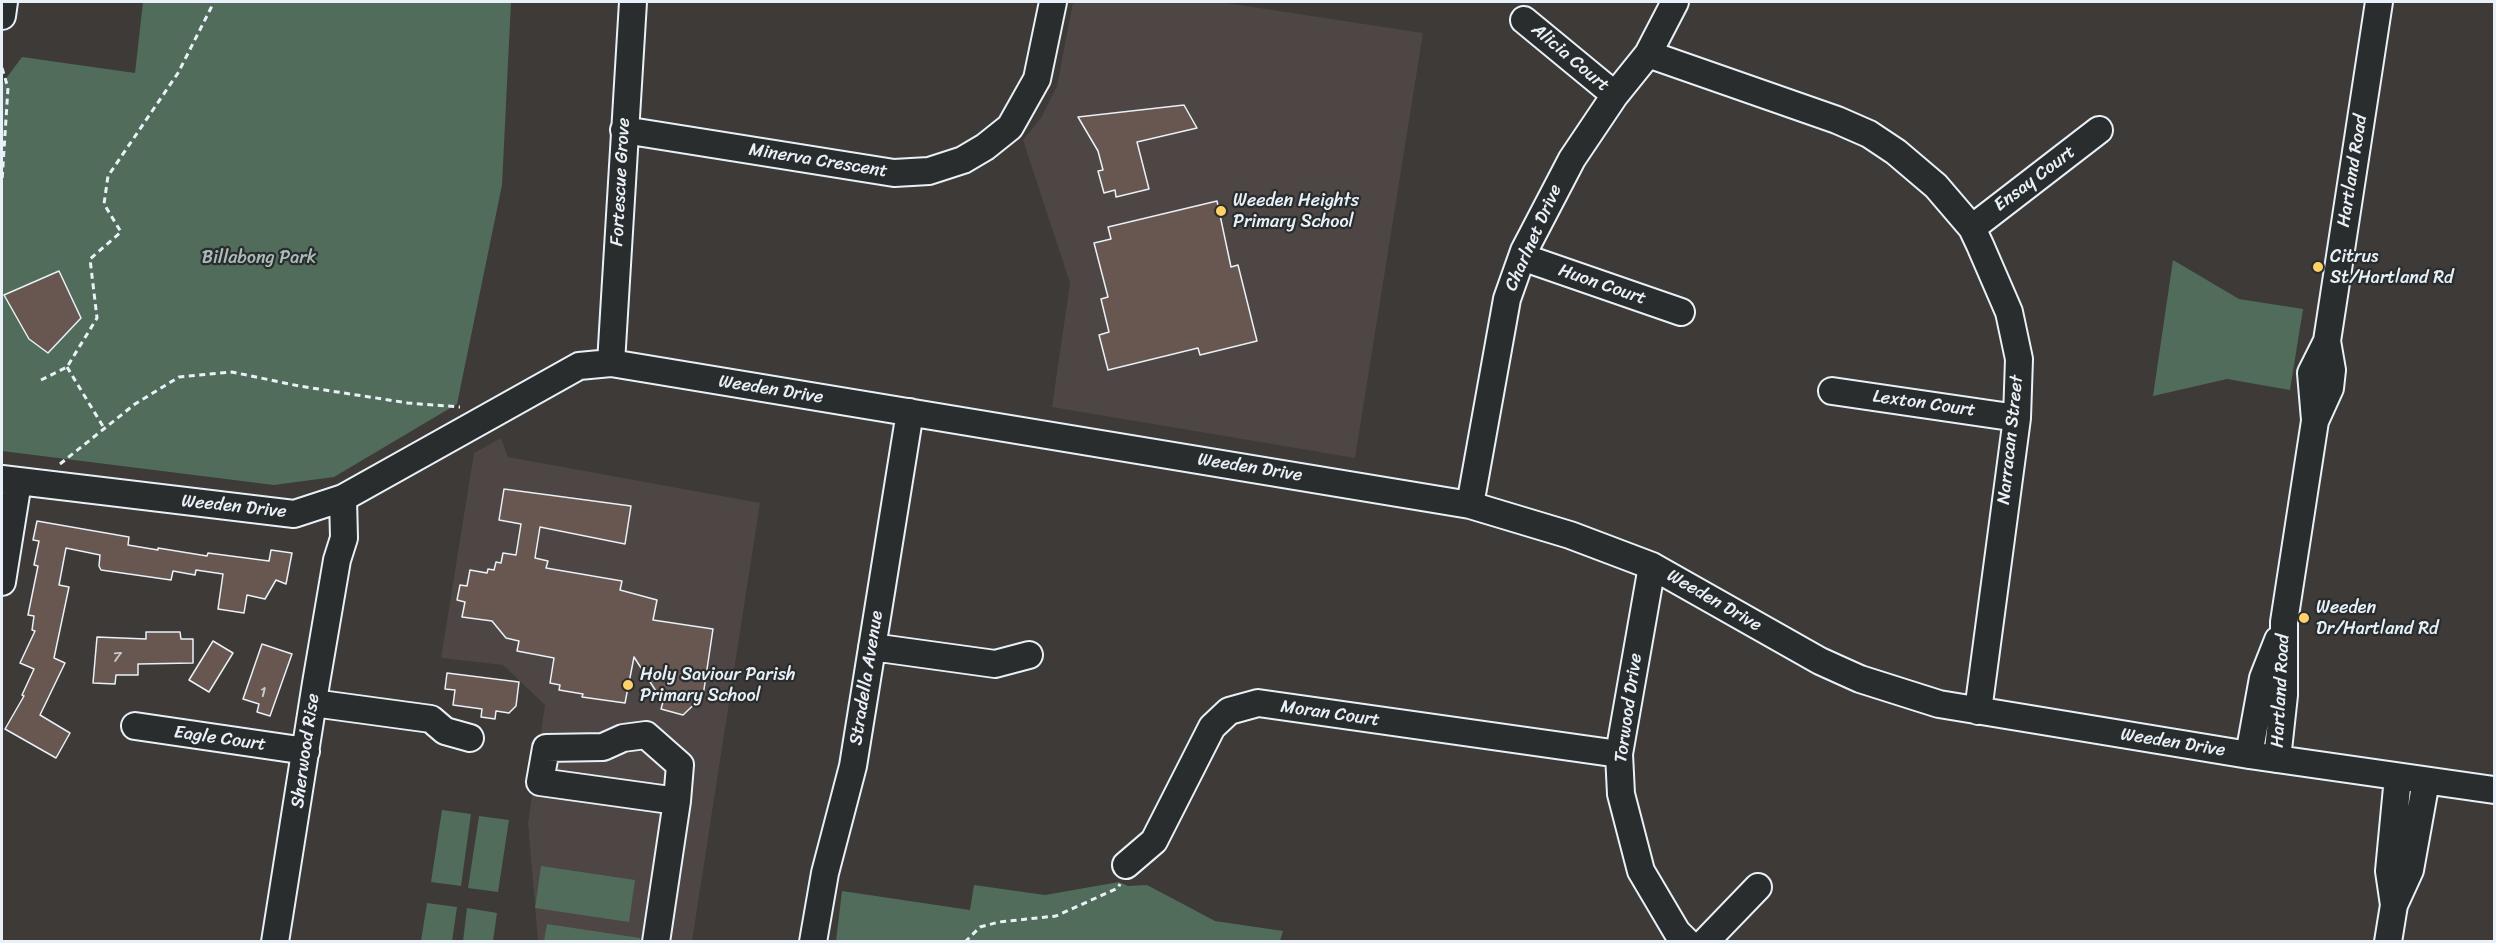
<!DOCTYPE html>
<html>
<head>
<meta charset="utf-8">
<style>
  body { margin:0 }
  #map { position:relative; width:2496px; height:943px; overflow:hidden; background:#3d3a38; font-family:Sriracha,sans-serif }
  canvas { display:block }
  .frame { position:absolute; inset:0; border:3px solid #e8f1f8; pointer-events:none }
</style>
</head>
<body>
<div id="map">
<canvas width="2496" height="943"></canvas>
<div class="frame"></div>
</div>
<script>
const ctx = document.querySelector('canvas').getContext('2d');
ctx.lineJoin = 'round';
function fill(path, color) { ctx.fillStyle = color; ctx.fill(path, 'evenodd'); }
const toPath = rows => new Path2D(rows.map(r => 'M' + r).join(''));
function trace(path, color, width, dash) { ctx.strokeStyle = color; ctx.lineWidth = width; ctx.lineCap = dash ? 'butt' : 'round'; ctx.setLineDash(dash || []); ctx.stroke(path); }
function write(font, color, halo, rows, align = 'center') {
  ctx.font = font + ' Sriracha,sans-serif'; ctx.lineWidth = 4.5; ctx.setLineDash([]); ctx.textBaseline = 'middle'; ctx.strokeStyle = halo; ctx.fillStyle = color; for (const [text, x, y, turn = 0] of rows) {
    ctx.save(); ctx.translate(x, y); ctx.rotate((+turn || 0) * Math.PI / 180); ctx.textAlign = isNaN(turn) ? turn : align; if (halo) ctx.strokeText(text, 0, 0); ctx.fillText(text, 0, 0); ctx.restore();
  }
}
fill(toPath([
  [1073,2,1220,2,1423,33,1355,458,1052,407,1070,283,1023,140,1041,118,1057,86],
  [501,438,508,457,760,503,692,941,538,941,528,823,545,705,503,665,441,658,474,453]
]), '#4d4644');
fill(toPath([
  [143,2,511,2,502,185,457,404,334,477,274,485,2,451,2,84,22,57,135,73],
  [2173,260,2239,299,2303,309,2290,390,2227,379,2153,396],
  [442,810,471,814,461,886,431,882],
  [479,816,509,820,498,892,468,888],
  [541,866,635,880,629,922,535,908],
  [1119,882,1128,886,1147,885,1215,921,1283,931,1280,941,836,941,842,891,970,910,974,885,1045,895],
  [427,903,457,907,452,941,421,941],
  [467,908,497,913,493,941,463,941],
  [547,924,640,938,640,941,544,941]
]), '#516c5b');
const building = toPath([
  [1184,105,1197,128,1137,142,1149,189,1116,197,1115,190,1104,193,1098,171,1103,170,1098,151,1078,117,1184,105],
  [1217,201,1231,267,1238,265,1257,341,1200,355,1198,348,1108,370,1099,335,1109,332,1101,299,1108,297,1094,243,1111,239,1108,227,1217,201],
  [59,271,81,318,48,353,29,339,4,295,59,271],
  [504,489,631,506,625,544,540,527,535,558,548,561,546,568,622,581,620,590,657,600,653,620,713,629,703,696,683,715,661,709,663,702,634,657,625,703,582,697,583,694,559,690,560,685,550,683,554,658,517,651,519,641,506,638,492,621,462,617,465,602,457,600,460,585,467,586,470,570,487,573,488,569,494,570,496,562,501,563,503,553,516,555,521,524,499,520,504,489],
  [37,521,129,537,128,545,158,550,158,548,207,556,208,553,269,561,271,550,292,553,286,584,276,580,265,599,247,595,244,613,218,609,223,574,196,570,195,575,173,571,171,580,101,570,99,566,100,555,66,548,59,585,69,587,54,658,65,663,40,715,70,733,56,758,5,729,24,696,22,695,34,669,20,663,35,631,32,630,34,616,28,615,38,566,34,565,39,541,33,540,37,521],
  [146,632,180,632,181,639,193,639,193,663,138,664,138,675,116,675,115,684,93,683,97,637,146,639,146,632],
  [213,641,233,653,209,692,189,680,213,641],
  [262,644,292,654,270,716,257,712,259,704,243,699,262,644],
  [447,673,519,682,516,706,509,713,496,711,495,719,481,717,482,709,453,705,455,690,445,689,447,673]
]);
fill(building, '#685751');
trace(building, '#e8f1f8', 1.5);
const minor = toPath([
  [2,16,4,2],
  [1524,20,1615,95],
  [1648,54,1837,120,1869,134,1896,152,1936,186,1972,228,1980,245,2009,312,2019,359,2017,418,1978,711],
  [624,130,894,173,929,171,963,160,985,147,1010,127,1037,79,1053,2],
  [1972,228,2099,130],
  [1522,257,1681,312],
  [611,363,633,2],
  [1832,391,2017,418],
  [2315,420,2311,373,2327,341],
  [2,479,294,514,343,498,579,366,611,363,1470,505,1570,535,1652,566,1820,661,1860,679,1939,704,2249,755,2494,790],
  [1470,505,1507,299,1524,251,1572,159,1615,95,1648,54,1675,2],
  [1652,566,1619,754,1621,794,1641,871,1677,932,1687,942],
  [2,582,18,482],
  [872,647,995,664,1029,655],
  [313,703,431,719,445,731,470,738],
  [135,726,306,751],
  [2249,755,2263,678,2278,640],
  [2277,759,2284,695,2284,622,2315,421,2330,388,2332,370,2327,341,2379,2],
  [1126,865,1154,841,1212,727,1229,711,1258,703,1619,754],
  [2394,905,2389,871,2398,777],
  [275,942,316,683,337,560,344,538,343,498],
  [656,942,677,801,680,765,646,735,623,738,603,747,546,748,540,782,677,801],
  [813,942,825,873,853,766,910,412],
  [1705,942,1758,887],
  [2388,942,2394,905,2410,870,2426,781]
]);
trace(minor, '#e8f1f8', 30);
trace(toPath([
  [2,68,8,88,2,181],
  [67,367,104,428],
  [41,380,67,367,97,318,90,259,121,232,104,204,108,176,178,73,214,2],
  [60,464,135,404,179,377,232,372,299,386,408,403,460,407],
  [965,942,980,927,999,922,1056,916,1118,888,1120,884]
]), '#e8f1f8', 3, [6, 4.5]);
trace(minor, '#2a2d2e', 26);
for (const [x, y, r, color] of [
  [1221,211,6,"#ffd166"],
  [2318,267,6,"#ffd166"],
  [2304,618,6,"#ffd166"],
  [628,685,6,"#ffd166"]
]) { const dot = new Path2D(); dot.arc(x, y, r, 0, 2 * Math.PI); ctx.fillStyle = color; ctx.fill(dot); trace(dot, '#2a2d2e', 2); }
write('15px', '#c8cace', null, [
  ["7",117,658],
  ["1",263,693]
]);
write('18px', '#e8f1f8', '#2a2d2e', [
  ["Alicia Court",1570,58,40],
  ["Minerva Crescent",818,161,9],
  ["Hartland Road",2353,171,-81],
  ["Ensay Court",2035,179,-37],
  ["Fortescue Grove",621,182,-87],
  ["Charlnet Drive",1534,238,-66],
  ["Huon Court",1602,285,19],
  ["Weeden Drive",771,390,9],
  ["Lexton Court",1924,404,8],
  ["Narracan Street",2011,440,-84],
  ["Weeden Drive",1250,468,9],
  ["Weeden Drive",234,507,6],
  ["Weeden Drive",1714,601,30],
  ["Stradella Avenue",867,678,-81],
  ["Hartland Road",2281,691,-87],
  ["Torwood Drive",1629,708,-82],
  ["Moran Court",1330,714,8],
  ["Eagle Court",220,739,8],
  ["Weeden Drive",2173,743,9],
  ["Sherwood Rise",306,751,-82]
]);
write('18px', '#e8f1f8', '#2a2d2e', [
  ["Weeden Heights",1233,201],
  ["Primary School",1233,222],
  ["Citrus",2330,257],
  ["St/Hartland Rd",2330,278],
  ["Weeden",2316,608],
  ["Dr/Hartland Rd",2316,629],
  ["Holy Saviour Parish",640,675],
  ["Primary School",640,696]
], 'left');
write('18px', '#acbcb9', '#2a2d2e', [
  ["Billabong Park",259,258]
]);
</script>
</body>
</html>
